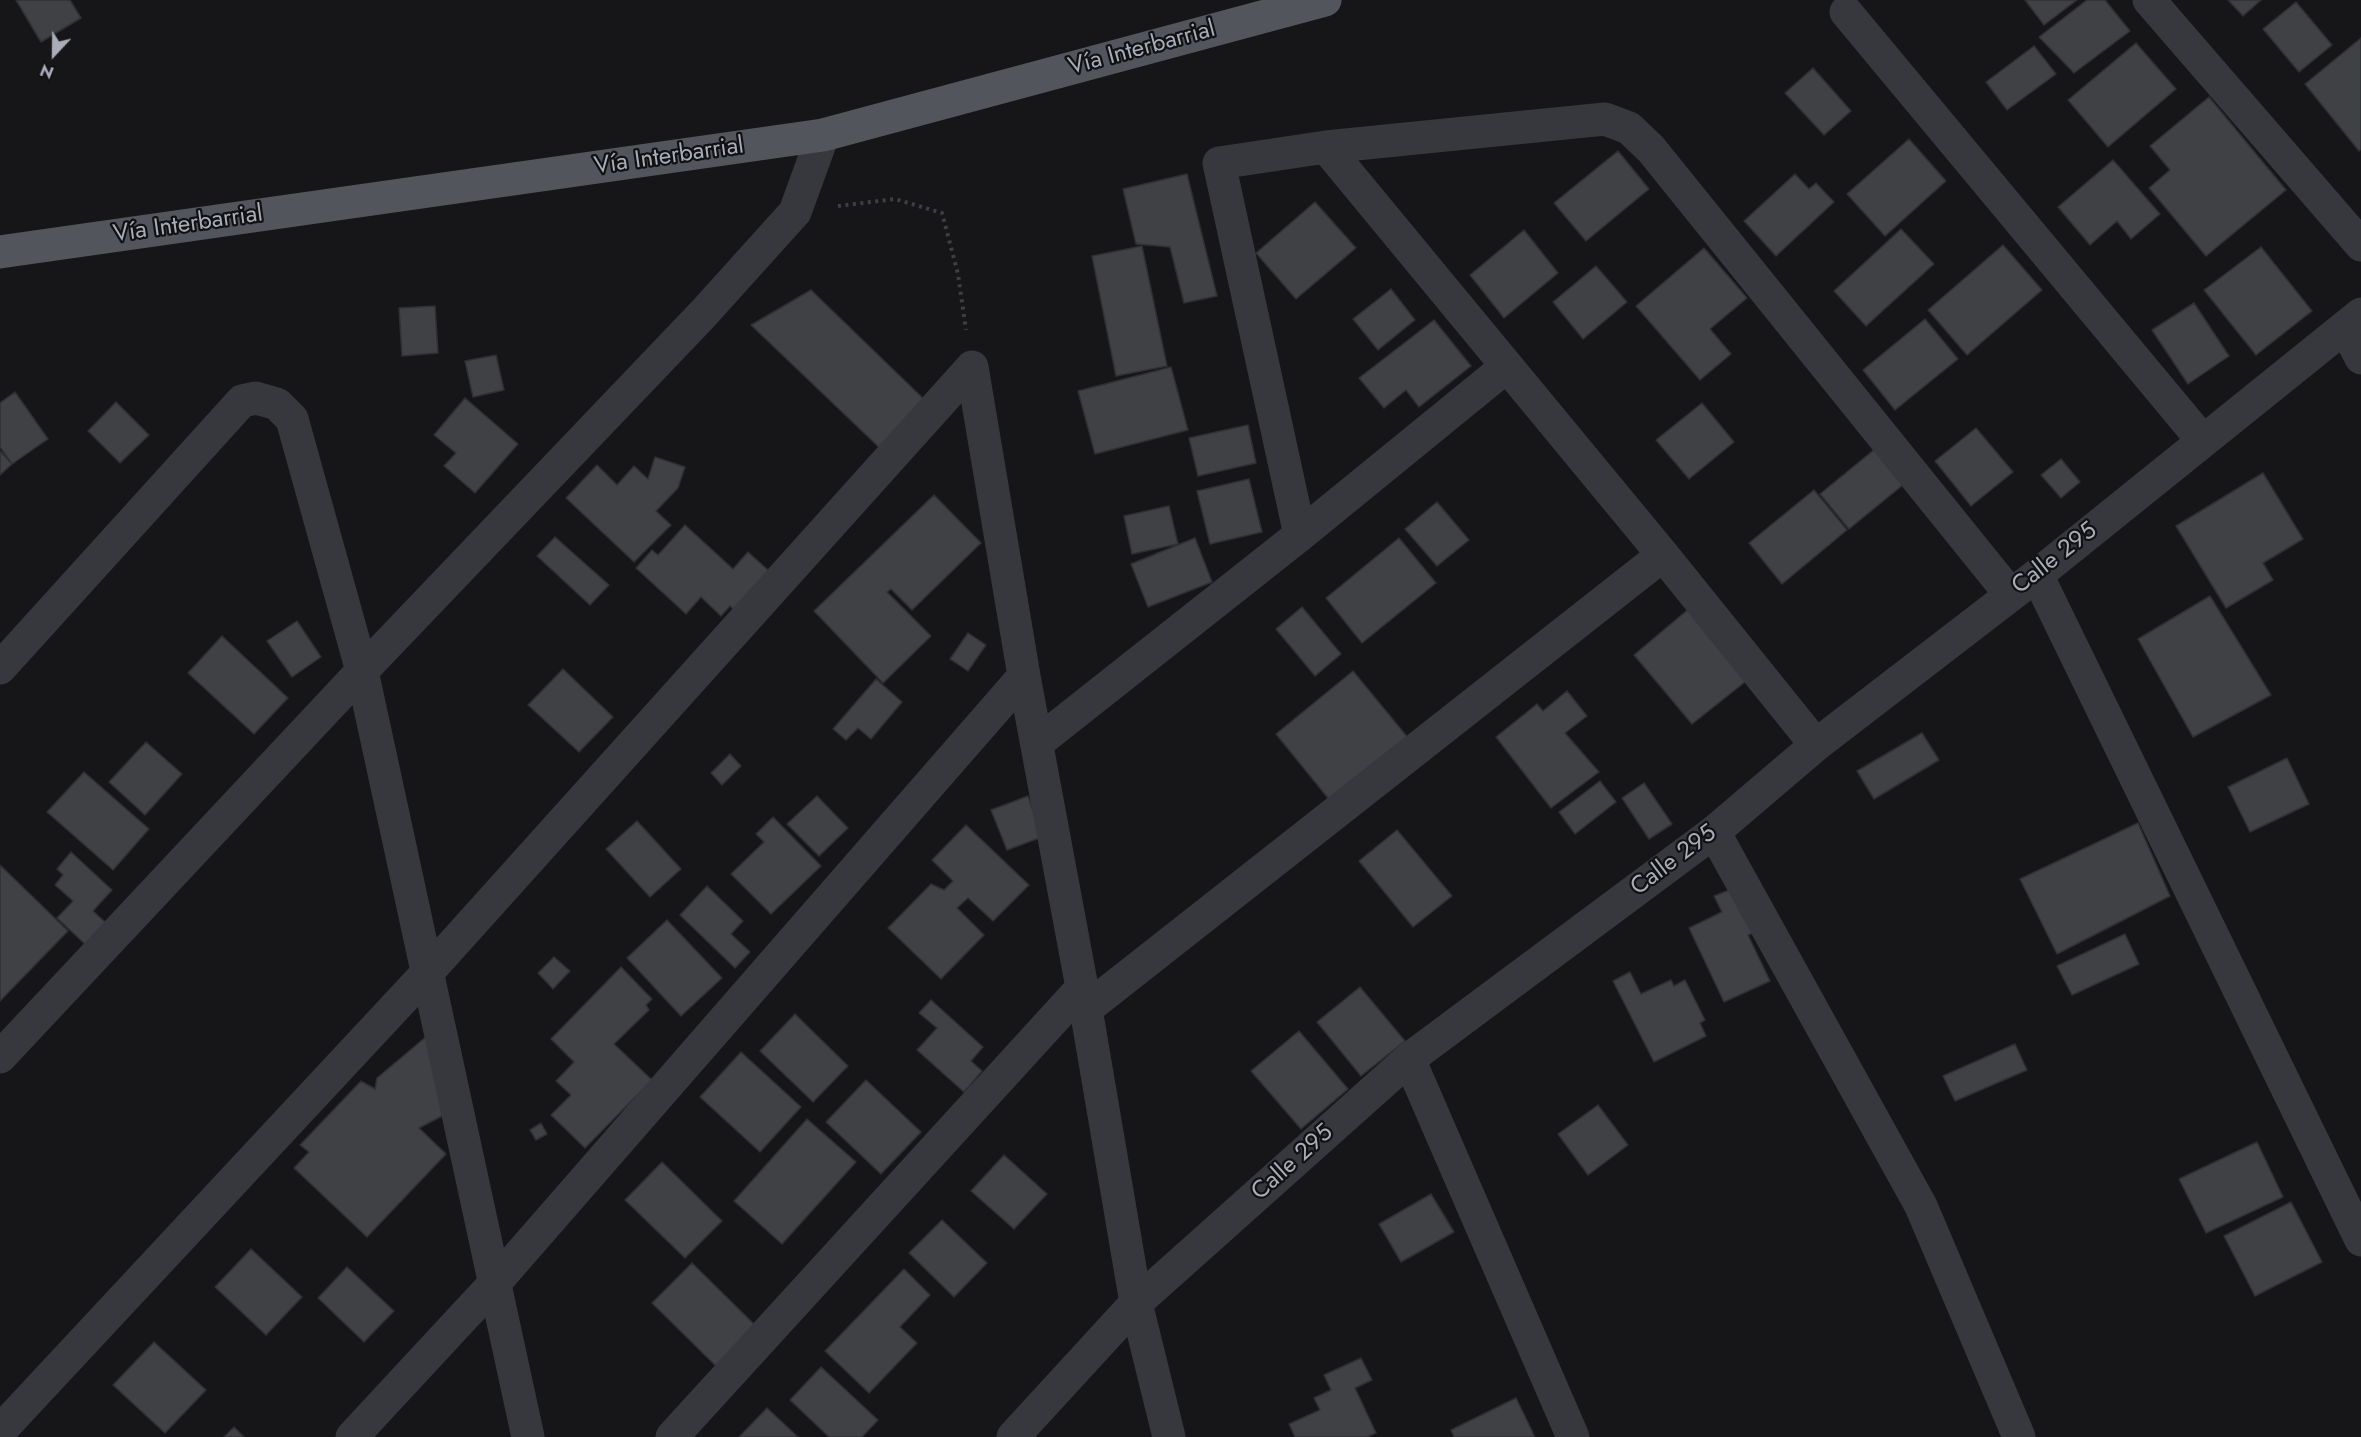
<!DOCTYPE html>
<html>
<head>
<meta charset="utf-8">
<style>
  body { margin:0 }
  #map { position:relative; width:2361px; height:1437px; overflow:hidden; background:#161618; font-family:Jost,sans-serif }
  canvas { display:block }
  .north { position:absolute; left:24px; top:24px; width:60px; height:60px; -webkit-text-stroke:4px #111113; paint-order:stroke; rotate:202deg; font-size:16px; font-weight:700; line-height:24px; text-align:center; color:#a8adb8 }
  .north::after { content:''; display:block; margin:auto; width:21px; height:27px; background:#a8adb8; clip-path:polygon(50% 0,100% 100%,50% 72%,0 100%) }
</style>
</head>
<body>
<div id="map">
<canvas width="2361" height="1437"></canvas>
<div class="north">N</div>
</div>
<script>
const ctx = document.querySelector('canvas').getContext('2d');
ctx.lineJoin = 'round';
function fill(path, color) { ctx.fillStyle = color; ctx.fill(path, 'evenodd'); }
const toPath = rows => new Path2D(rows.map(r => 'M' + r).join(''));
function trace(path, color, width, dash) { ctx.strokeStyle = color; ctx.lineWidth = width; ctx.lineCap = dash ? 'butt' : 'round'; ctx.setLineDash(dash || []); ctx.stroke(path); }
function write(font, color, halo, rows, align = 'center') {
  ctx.font = font + ' Jost,sans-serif'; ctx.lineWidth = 4.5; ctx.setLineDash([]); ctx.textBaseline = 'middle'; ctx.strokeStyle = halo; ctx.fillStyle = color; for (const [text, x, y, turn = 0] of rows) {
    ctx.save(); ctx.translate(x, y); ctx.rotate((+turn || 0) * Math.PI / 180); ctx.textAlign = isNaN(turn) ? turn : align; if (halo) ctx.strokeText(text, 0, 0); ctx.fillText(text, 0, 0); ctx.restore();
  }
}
const building = toPath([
  [16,0,70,0,81,18,41,42,16,0],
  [2025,0,2077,0,2044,25,2025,0],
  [2087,0,2105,0,2130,31,2074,73,2039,37,2087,0],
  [2228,0,2261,0,2243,16,2228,0],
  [2296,2,2332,45,2299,72,2263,29,2296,2],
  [2361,38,2361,149,2359,151,2305,84,2361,38],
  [2136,43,2176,89,2108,147,2068,100,2136,43],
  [2034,46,2056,74,2007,110,1986,82,2034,46],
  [1813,68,1851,111,1824,135,1785,93,1813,68],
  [2209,97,2286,190,2206,256,2149,188,2170,170,2150,146,2209,97],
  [1909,139,1946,181,1885,236,1847,194,1909,139],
  [1618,151,1649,189,1586,241,1554,203,1618,151],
  [2113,160,2160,214,2131,239,2117,221,2090,245,2058,207,2113,160],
  [1187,174,1217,296,1184,303,1170,247,1136,244,1123,189,1187,174],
  [1795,174,1809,189,1816,183,1834,202,1776,256,1744,221,1795,174],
  [1315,202,1356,248,1296,299,1256,253,1315,202],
  [1901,229,1934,264,1866,326,1834,291,1901,229],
  [1524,230,1558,273,1504,318,1470,275,1524,230],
  [2003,245,2042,290,1967,355,1928,310,2003,245],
  [1142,246,1167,366,1116,376,1092,256,1142,246],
  [2261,247,2312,311,2256,355,2204,290,2261,247],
  [1704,248,1747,298,1710,329,1731,354,1700,380,1636,306,1704,248],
  [1596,266,1627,302,1583,339,1553,302,1596,266],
  [1391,289,1415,320,1378,350,1353,319,1391,289],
  [811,290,932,407,886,454,751,325,811,290],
  [2194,303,2229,356,2188,384,2152,330,2194,303],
  [435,306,438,353,402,356,399,308,435,306],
  [1925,319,1958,359,1895,410,1863,370,1925,319],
  [1434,320,1471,366,1419,407,1406,390,1384,408,1359,378,1434,320],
  [496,355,504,390,473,397,465,361,496,355],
  [1171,367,1188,430,1095,454,1078,391,1171,367],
  [15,392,48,439,12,464,0,447,0,403,15,392],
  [465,398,518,444,475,493,444,466,456,453,434,435,465,398],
  [116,402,149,435,120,463,88,431,116,402],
  [1702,403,1734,442,1689,479,1656,440,1702,403],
  [1248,425,1256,463,1198,476,1189,438,1248,425],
  [1976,428,2013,472,1971,506,1935,461,1976,428],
  [1875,449,1904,484,1849,529,1820,494,1875,449],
  [0,451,12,464,0,475,0,451],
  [655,457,685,467,678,488,656,511,671,525,634,562,566,498,597,465,617,485,634,466,648,479,655,457],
  [2061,459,2080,482,2061,498,2041,475,2061,459],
  [2263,473,2303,539,2263,563,2273,580,2226,608,2176,526,2263,473],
  [1249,479,1262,532,1210,544,1197,491,1249,479],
  [1814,490,1847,530,1782,584,1749,543,1814,490],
  [934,495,981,543,912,610,891,589,887,592,931,636,883,683,814,611,934,495],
  [1437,502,1469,540,1437,566,1405,529,1437,502],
  [1169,506,1178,544,1132,554,1124,516,1169,506],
  [685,525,733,569,748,552,778,579,742,618,730,606,721,616,701,597,686,614,636,568,652,550,658,555,685,525],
  [555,537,609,585,590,605,537,556,555,537],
  [1195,538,1212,582,1148,607,1131,564,1195,538],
  [1399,538,1436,583,1362,643,1326,598,1399,538],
  [2210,596,2271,695,2193,737,2138,639,2210,596],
  [1302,607,1341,654,1315,676,1276,629,1302,607],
  [1691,607,1750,678,1692,724,1634,655,1691,607],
  [297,621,321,657,292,677,267,641,297,621],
  [968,633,986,645,968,671,950,659,968,633],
  [222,636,288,698,254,734,188,673,222,636],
  [563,669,613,717,579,752,528,705,563,669],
  [1353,671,1414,745,1336,808,1276,734,1353,671],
  [876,679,902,702,871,739,858,728,846,740,833,729,876,679],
  [1567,691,1587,716,1565,733,1599,772,1551,808,1496,737,1537,704,1543,711,1567,691],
  [1922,733,1939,760,1874,799,1857,771,1922,733],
  [146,742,182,774,145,815,109,782,146,742],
  [730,754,741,766,722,785,711,773,730,754],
  [2287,758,2309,804,2250,832,2228,787,2287,758],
  [84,772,149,829,113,870,47,812,84,772],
  [1600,781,1616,802,1575,834,1559,812,1600,781],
  [1644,783,1672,824,1649,839,1622,798,1644,783],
  [817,796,848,828,819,856,787,824,817,796],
  [1028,796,1042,837,1007,850,991,810,1028,796],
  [773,817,821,866,771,914,731,874,764,842,756,834,773,817],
  [637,821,681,869,650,897,606,849,637,821],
  [2138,823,2170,896,2057,954,2020,879,2138,823],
  [966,825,1029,885,993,921,968,898,957,908,984,935,941,979,888,928,931,884,944,890,953,881,932,860,966,825],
  [1397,830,1452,896,1413,927,1359,861,1397,830],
  [71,852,112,890,93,911,106,923,86,945,57,918,73,901,55,885,63,875,57,869,71,852],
  [0,865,68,931,0,1001,0,865],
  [707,886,743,921,731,934,750,952,735,968,680,915,707,886],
  [1732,889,1758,931,1748,935,1770,981,1724,1002,1689,928,1722,912,1714,896,1732,889],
  [667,920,722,978,681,1016,627,958,667,920],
  [2125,934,2139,964,2072,995,2057,966,2125,934],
  [554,957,570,971,553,989,538,973,554,957],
  [621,967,652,999,646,1005,649,1010,614,1044,652,1080,585,1148,551,1115,571,1095,556,1081,574,1062,551,1039,621,967],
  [1630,972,1641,994,1671,980,1674,986,1685,980,1705,1020,1700,1023,1706,1036,1654,1062,1613,981,1630,972],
  [1360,987,1405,1041,1361,1076,1317,1022,1360,987],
  [931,1000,983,1047,971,1061,982,1071,964,1092,917,1050,937,1028,919,1013,931,1000],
  [795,1014,848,1066,813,1102,760,1051,795,1014],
  [1299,1031,1348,1089,1301,1129,1251,1071,1299,1031],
  [427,1036,444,1115,419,1128,446,1154,367,1237,294,1168,309,1152,300,1145,361,1081,375,1089,377,1078,427,1036],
  [2015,1044,2027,1070,1955,1101,1943,1076,2015,1044],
  [741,1052,801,1107,760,1152,700,1097,741,1052],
  [866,1080,921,1132,881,1174,826,1122,866,1080],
  [1598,1105,1628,1145,1588,1175,1558,1134,1598,1105],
  [807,1119,856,1162,782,1244,734,1201,807,1119],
  [541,1123,547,1134,536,1140,530,1130,541,1123],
  [2257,1142,2283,1197,2206,1233,2179,1179,2257,1142],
  [1004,1155,1047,1194,1014,1229,971,1191,1004,1155],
  [662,1162,722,1221,685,1258,625,1200,662,1162],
  [1431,1194,1454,1232,1401,1262,1379,1224,1431,1194],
  [2291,1202,2322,1262,2255,1296,2224,1236,2291,1202],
  [942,1220,987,1263,954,1297,909,1253,942,1220],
  [251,1249,302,1297,266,1335,215,1287,251,1249],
  [692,1263,761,1331,721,1371,652,1303,692,1263],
  [347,1267,394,1311,364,1342,318,1298,347,1267],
  [904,1269,930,1295,900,1327,917,1343,869,1393,825,1351,904,1269],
  [154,1342,206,1390,165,1433,113,1385,154,1342],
  [1361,1358,1372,1380,1355,1388,1376,1433,1367,1437,1295,1437,1289,1424,1320,1410,1314,1398,1331,1390,1324,1375,1361,1358],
  [821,1367,878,1420,862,1437,829,1437,790,1400,821,1367],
  [1516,1398,1535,1437,1454,1437,1451,1430,1516,1398],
  [767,1408,798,1437,739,1437,767,1408],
  [234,1427,244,1437,224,1437,234,1427]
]);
fill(building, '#404145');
trace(building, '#303034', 1.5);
trace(toPath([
  [838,206,895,199,942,213,958,274,966,330]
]), '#3d3f44', 4, [3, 4.5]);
trace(toPath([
  [2149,0,2361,245],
  [1846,12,2203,441],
  [1326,147,1663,555,1816,745],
  [2345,327,2361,358],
  [972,367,1024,676,1086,1009,1136,1303,1169,1437],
  [1300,535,1219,163,1326,147,1605,119,1629,128,1651,149,2010,594],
  [2037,575,2361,1240],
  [0,668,242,401,256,398,277,404,292,419,362,671,528,1437],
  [1037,743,1300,535,1506,367],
  [1714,832,1921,1206,2019,1437],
  [1086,1009,1663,555],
  [0,1057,362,671,703,314,795,212,823,135],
  [1409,1059,1573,1437],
  [0,1431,427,973,972,367],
  [352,1437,494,1284,1024,676],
  [672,1437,1082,988],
  [1013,1437,1136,1303,1409,1059,1714,832,1816,745,2037,575,2361,314]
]), '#37383d', 33);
trace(toPath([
  [0,252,823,135,1325,0]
]), '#53555c', 33);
write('24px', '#a8adb8', '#111113', [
  ["Vía Interbarrial",1142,49,-15],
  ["Vía Interbarrial",669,157,-8],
  ["Vía Interbarrial",188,225,-8],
  ["Calle 295",2055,559,-38],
  ["Calle 295",1674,861,-37],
  ["Calle 295",1293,1163,-42]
]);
</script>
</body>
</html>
